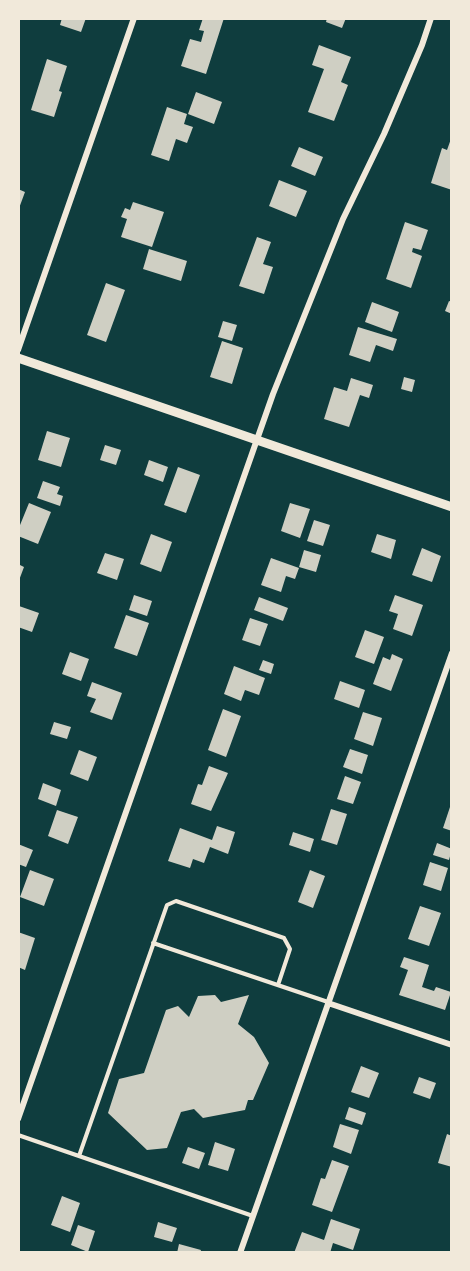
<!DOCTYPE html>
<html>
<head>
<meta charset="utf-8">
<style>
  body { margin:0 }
  #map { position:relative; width:470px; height:1271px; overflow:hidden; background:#0f3d3e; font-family:"Exo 2",sans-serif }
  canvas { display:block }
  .frame { position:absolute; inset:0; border:20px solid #f1e9da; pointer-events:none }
</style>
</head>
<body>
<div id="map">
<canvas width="470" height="1271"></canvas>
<div class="frame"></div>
</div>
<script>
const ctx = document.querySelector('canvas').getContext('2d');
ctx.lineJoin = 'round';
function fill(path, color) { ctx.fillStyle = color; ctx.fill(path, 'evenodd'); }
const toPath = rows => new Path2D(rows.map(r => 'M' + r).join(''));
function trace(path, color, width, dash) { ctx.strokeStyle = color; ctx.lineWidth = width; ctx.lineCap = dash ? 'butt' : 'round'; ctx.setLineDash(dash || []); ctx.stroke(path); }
fill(toPath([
  [62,18,86,18,81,32,60,25],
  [203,18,224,18,206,74,181,66,190,39,201,42,204,31,199,30],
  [327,18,346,18,342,28,326,22],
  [319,45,351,57,341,82,348,85,334,121,308,112,324,69,312,65],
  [47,59,67,66,59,91,62,92,54,117,31,110],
  [196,92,222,102,214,124,188,114],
  [167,107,187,114,184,124,193,127,187,143,176,139,169,161,151,155],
  [452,136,452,190,431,183,442,148,447,150],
  [299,147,323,157,315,176,291,166],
  [279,180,307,191,296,217,269,206],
  [18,189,25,192,18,211],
  [133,202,164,212,152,247,121,237,127,219,121,217,125,208,130,210],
  [405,222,428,230,421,250,413,248,412,252,422,256,411,288,386,279],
  [257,237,271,242,263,264,273,267,264,294,239,286],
  [149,249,187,261,181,281,143,269],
  [106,283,125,290,106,342,87,335],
  [449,301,452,302,452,314,445,311],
  [372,302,399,312,392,332,365,322],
  [223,321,237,325,232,341,218,337],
  [358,327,397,339,393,351,376,345,370,362,349,355],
  [222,341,243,348,232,384,210,377],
  [404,377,415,380,412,392,401,389],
  [351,378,373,385,369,398,360,395,349,427,324,419,334,387,347,391],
  [47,431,70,438,61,467,38,460],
  [105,445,121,450,116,465,100,460],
  [149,460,168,467,163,482,144,475],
  [178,467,200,475,186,513,164,505],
  [43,481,60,487,57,494,63,496,60,506,37,498],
  [29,503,51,512,38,544,18,536,18,530],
  [290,503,310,509,300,538,281,531],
  [314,520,330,525,323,546,307,541],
  [151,534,172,542,161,572,140,564],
  [377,534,396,540,391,559,371,552],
  [422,548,441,556,432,582,412,575],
  [304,550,321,555,316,572,299,567],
  [105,553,124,559,117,580,97,573],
  [271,558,299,568,295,579,286,576,281,592,261,585],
  [18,564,24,567,18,583],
  [134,595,152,601,147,616,129,610],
  [395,595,423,605,412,636,393,629,398,614,389,611],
  [259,597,288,608,283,621,254,610],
  [19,606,39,613,32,632,18,627],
  [126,615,149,623,137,656,114,648],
  [250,618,268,624,260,646,242,640],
  [365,630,384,637,374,664,355,657],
  [70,652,89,659,81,681,62,674],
  [392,654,403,659,391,691,373,684,383,657,390,660],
  [263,660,274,664,271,674,259,670],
  [234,666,265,678,259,695,245,690,241,701,224,694],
  [340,681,365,690,359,708,334,699],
  [92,682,122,693,112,720,90,712,96,699,87,696],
  [223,709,241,716,226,757,208,750],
  [363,712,382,718,373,746,354,739],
  [54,722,71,727,67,739,50,734],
  [350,749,368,755,362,774,343,767],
  [79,750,97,757,88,781,70,774],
  [209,766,228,773,211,811,191,804,198,784,202,785],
  [345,776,361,782,353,804,337,799],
  [43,783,61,790,56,806,38,799],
  [450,807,452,808,452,831,443,828],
  [331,809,347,814,337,845,321,840],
  [57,810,78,817,68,844,48,836],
  [217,826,235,832,228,854,210,847,204,863,193,859,190,868,168,861,180,828,212,840],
  [293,832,314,839,310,852,289,845],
  [437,843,452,849,449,860,433,855],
  [18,844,33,850,26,867,18,864],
  [430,862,448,868,441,891,423,885],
  [30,870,54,879,44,906,20,897],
  [310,870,325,876,313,908,298,902],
  [420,906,441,913,429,946,408,939],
  [18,932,35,938,25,970,18,967],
  [404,957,429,965,422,987,434,991,436,987,451,992,445,1010,399,995,408,970,400,967],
  [215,995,221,1002,249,995,238,1024,254,1037,269,1063,253,1100,248,1100,245,1110,203,1118,194,1109,181,1112,167,1148,147,1150,108,1113,119,1079,144,1073,166,1010,178,1006,189,1017,198,996],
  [361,1066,379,1073,369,1098,351,1092],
  [419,1077,436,1083,430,1099,413,1093],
  [349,1107,366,1113,362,1125,345,1119],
  [340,1124,359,1130,351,1154,333,1147],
  [447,1134,452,1136,452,1167,438,1163],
  [215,1142,235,1149,228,1171,208,1165],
  [188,1147,205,1153,199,1169,182,1163],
  [332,1160,349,1166,332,1212,312,1205,321,1178,325,1179],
  [62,1196,80,1203,70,1232,51,1225],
  [331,1219,360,1229,353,1250,333,1243,330,1253,294,1253,302,1232,324,1240],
  [158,1222,177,1228,172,1242,154,1237],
  [78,1225,95,1231,88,1252,71,1245],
  [179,1244,201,1250,200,1253,177,1253]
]), '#cfcfc3');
trace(toPath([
  [153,943,328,1002],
  [18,1135,253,1216],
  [79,1156,167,905,176,901,284,938,290,949,278,985]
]), '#f1e9da', 4);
trace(toPath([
  [18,350,134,18],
  [328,1003,452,1045],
  [18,1119,273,394,343,219,384,134,422,45,431,18],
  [240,1253,452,653]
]), '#f1e9da', 6);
trace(toPath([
  [18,358,452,507]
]), '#f1e9da', 9);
</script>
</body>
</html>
